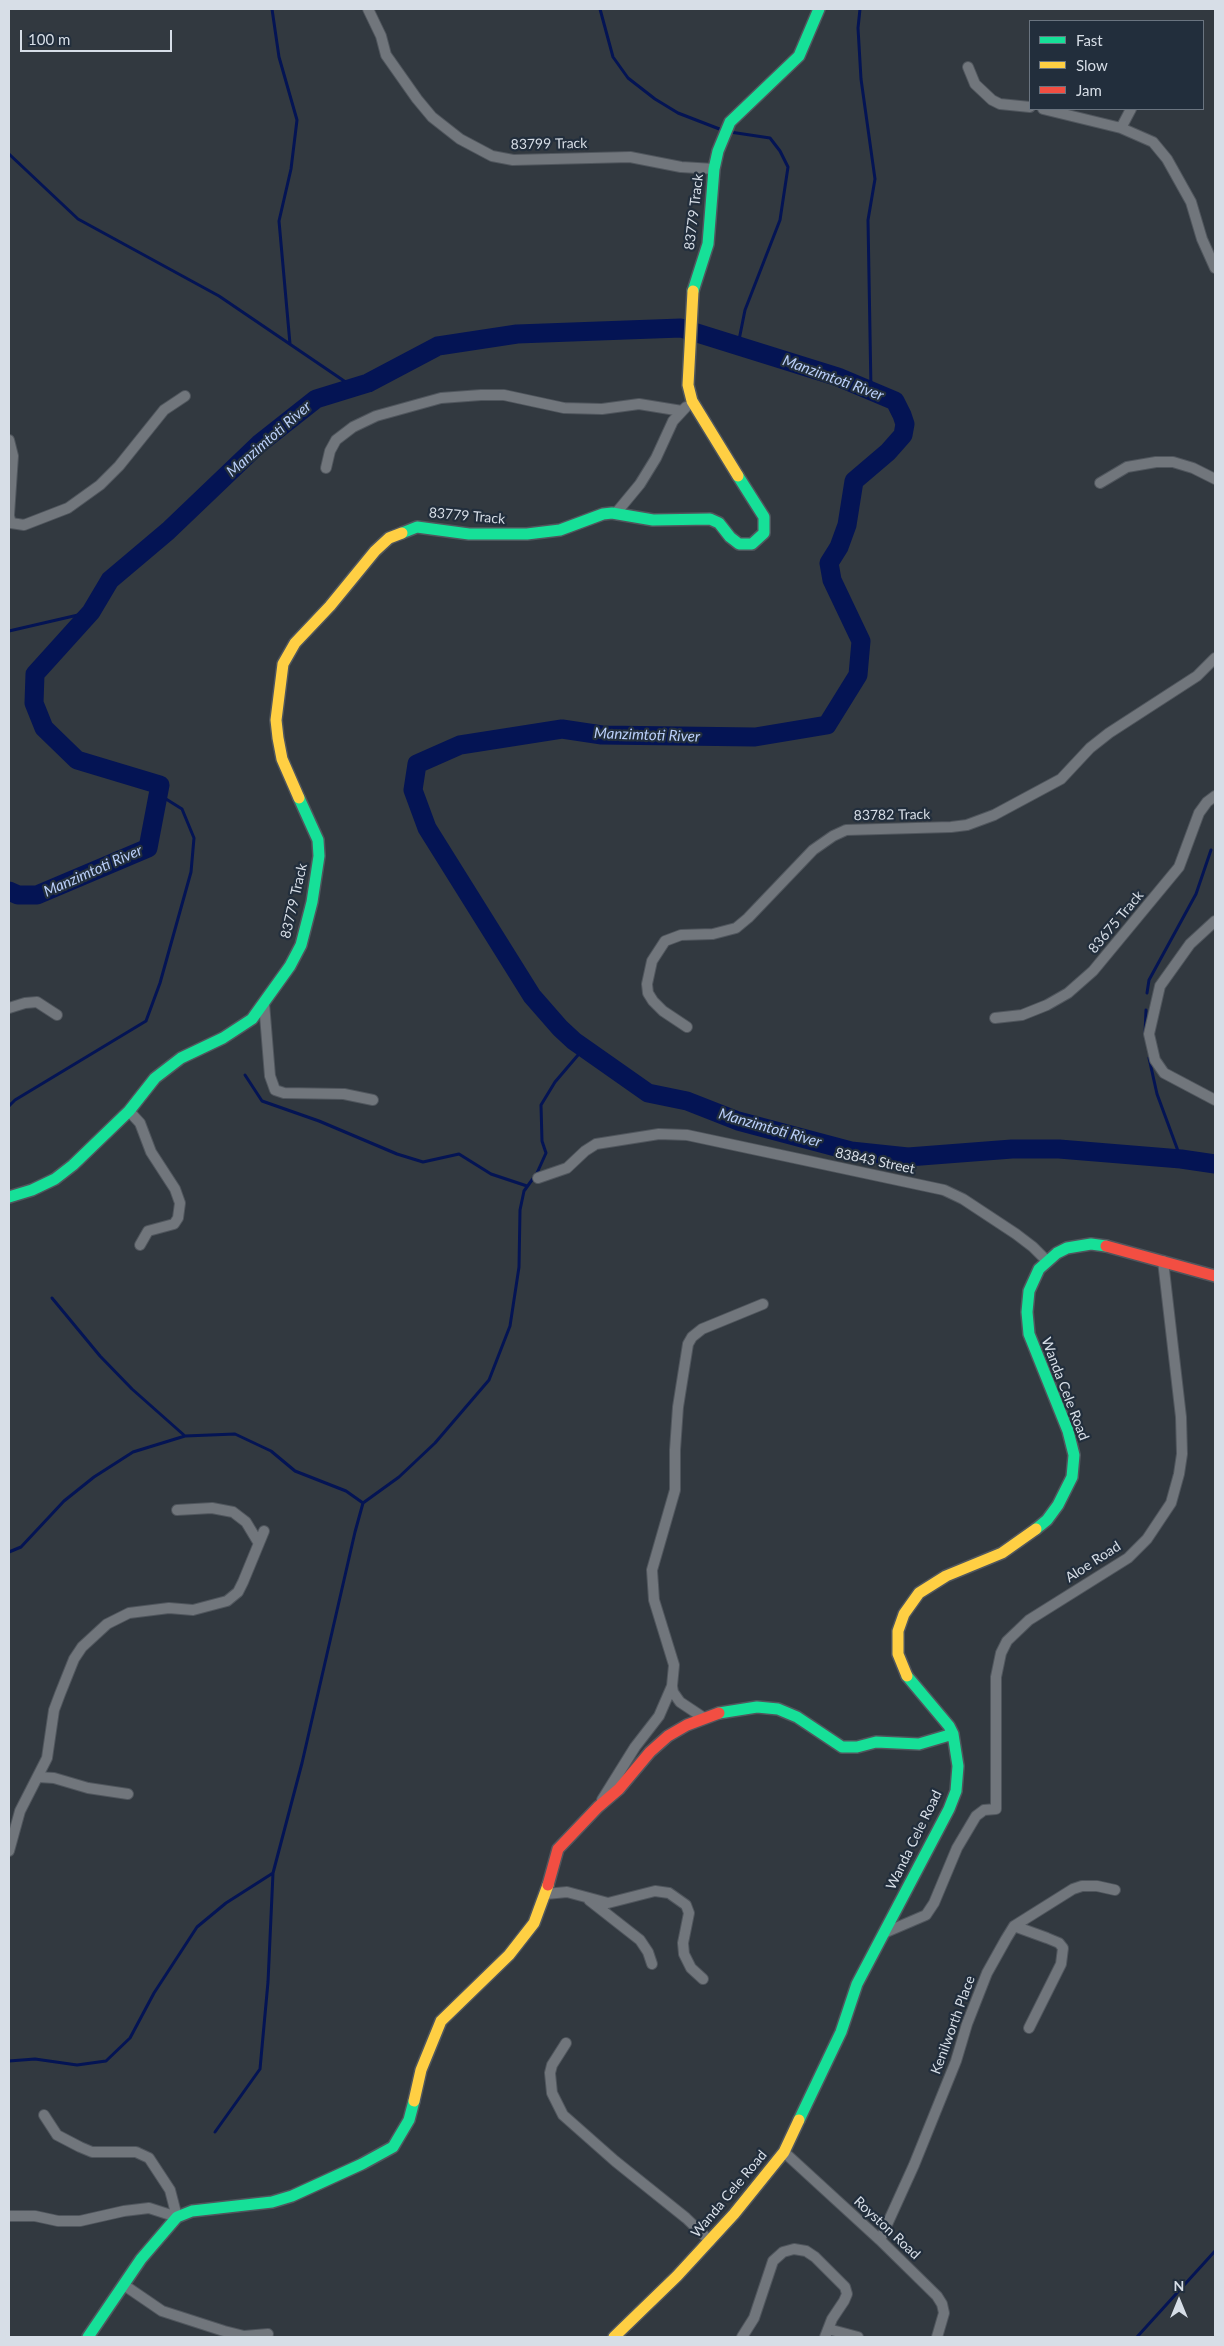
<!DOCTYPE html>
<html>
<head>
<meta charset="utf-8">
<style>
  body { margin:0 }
  #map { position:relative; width:1224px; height:2346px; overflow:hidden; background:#323940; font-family:Lato,sans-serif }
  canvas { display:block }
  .frame { position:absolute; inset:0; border:10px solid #d7dee7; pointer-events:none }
  .legend { position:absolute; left:1029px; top:20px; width:175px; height:90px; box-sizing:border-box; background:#222e3c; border:1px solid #6a7480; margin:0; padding:6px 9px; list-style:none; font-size:15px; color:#d7dee7 }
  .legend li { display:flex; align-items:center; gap:10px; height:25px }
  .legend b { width:25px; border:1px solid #6a7480 }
  .north { position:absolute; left:1154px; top:2276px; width:50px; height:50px; -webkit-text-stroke:4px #222e3c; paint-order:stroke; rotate:0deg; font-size:14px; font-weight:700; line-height:20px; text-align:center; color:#d7dee7 }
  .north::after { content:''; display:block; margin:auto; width:18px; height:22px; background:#d7dee7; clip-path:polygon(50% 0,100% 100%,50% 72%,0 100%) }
  .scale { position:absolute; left:20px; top:30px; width:152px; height:22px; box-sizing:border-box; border:2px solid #d7dee7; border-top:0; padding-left:6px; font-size:15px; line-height:18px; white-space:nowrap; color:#d7dee7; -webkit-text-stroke:4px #222e3c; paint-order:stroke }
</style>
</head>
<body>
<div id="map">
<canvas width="1224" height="2346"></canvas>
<div class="frame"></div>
<ul class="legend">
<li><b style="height:6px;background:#16e098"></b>Fast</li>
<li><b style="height:6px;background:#ffcf43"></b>Slow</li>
<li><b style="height:6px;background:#f24e42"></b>Jam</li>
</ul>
<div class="north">N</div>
<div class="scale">100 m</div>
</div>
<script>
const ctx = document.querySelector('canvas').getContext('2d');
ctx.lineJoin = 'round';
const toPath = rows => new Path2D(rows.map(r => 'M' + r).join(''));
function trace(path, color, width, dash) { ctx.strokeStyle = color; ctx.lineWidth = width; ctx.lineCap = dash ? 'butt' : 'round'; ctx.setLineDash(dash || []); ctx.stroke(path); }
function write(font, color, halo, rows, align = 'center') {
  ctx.font = font + ' Lato,sans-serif'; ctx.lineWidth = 4.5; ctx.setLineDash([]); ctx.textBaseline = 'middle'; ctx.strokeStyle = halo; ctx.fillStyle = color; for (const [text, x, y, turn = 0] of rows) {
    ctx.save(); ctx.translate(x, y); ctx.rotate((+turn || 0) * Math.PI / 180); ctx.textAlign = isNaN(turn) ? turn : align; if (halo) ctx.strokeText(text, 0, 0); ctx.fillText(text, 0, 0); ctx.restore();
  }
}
trace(toPath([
  [272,9,279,57,297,120,291,169,279,221,290,344],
  [600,9,613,57,628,78,655,99,678,113,722,130],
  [860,9,858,28,861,79,875,179,868,220,871,390],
  [730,132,770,138,780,151,788,167,780,220,745,310,738,345],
  [9,154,78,219,219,296,353,387],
  [9,631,91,612],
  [1147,993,1149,980,1196,894,1211,850],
  [1145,1034,1146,1010],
  [1149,1058,1157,1094,1181,1159],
  [245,1075,262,1101,319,1121,397,1154,423,1162,459,1154,491,1174,527,1186],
  [9,1106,15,1100,146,1021,160,983,191,872,194,838,182,809,158,794],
  [52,1298,100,1356,132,1389,185,1436],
  [9,1552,21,1547,64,1501,94,1477,133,1452,185,1436,235,1434,271,1451,295,1471,346,1491,363,1503],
  [9,2061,35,2059,77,2065,106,2061,130,2038,154,1993,197,1927,226,1903,273,1873],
  [215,2132,260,2069,268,1982,273,1873,302,1763,355,1532,363,1503,399,1477,435,1443,489,1380,510,1326,519,1267,520,1210,524,1191,537,1173,546,1153,542,1141,541,1105,555,1082,584,1048],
  [1137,2337,1215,2251]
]), '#041454', 3);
trace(toPath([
  [9,891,18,895,37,895,148,848,160,785,77,760,44,728,34,703,35,674,91,612,110,580,168,531,259,444,316,399,368,383,438,346,517,334,681,328,838,377,895,401,902,415,905,424,903,435,888,452,854,481,847,525,839,547,829,563,832,580,861,641,858,675,827,725,755,737,602,735,562,729,460,745,417,764,413,790,427,828,532,996,560,1028,574,1041,648,1093,687,1101,738,1121,851,1151,908,1157,1012,1149,1059,1149,1181,1159,1215,1164]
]), '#041454', 19);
const street = toPath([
  [368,9,381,36,386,55,417,99,432,117,460,139,492,156,513,160,630,157,681,167,714,169],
  [968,67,975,84,992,100,1000,104,1030,107],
  [1043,109,1121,128],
  [1131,109,1121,128,1153,142,1167,159,1191,202,1202,239,1215,268],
  [9,440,13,456,9,515],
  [326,468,330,451,336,440,353,427,376,416,441,398,481,395,504,395,564,408,602,409,639,404,682,411],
  [1100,483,1127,467,1156,462,1173,462,1193,468,1215,479],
  [616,513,640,484,656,458,673,421,686,407],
  [9,516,11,523,24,525,68,508,100,485,119,466,164,410,185,396],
  [1215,921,1190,944,1160,986,1149,1034,1155,1060,1164,1073,1215,1100],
  [264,1003,270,1076,275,1090,284,1093,344,1094,373,1100],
  [9,1008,25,1003,37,1002,57,1015],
  [995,1018,1022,1015,1047,1005,1068,993,1093,971,1179,867,1199,813,1207,802,1215,796],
  [687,1027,663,1011,653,1001,648,993,647,984,652,961,665,941,681,935,713,934,736,928,748,918,813,850,833,836,846,830,951,827,967,825,994,815,1061,779,1090,748,1109,733,1197,676,1215,658],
  [129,1111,140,1123,151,1152,175,1189,180,1203,178,1218,174,1224,148,1231,140,1245],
  [538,1178,567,1168,585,1151,596,1144,659,1134,687,1135,944,1190,963,1199,1016,1234,1033,1247,1047,1261],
  [177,1510,212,1508,233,1512,246,1522,258,1542],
  [672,1686,673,1692,680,1702,704,1718],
  [38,1777,54,1778,88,1788,128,1794],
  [602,1800,635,1747,659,1716,672,1686,674,1665,654,1600,652,1570,675,1490,675,1450,678,1407,688,1344,692,1337,702,1329,763,1304],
  [9,1851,20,1811,47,1758,54,1710,60,1694,74,1659,82,1647,107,1624,129,1613,169,1608,193,1610,227,1601,238,1592,243,1582,264,1531],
  [546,1894,567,1892,608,1903,655,1891,669,1893,686,1905,689,1913,683,1943,684,1954,691,1968,703,1979],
  [589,1900,640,1940,648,1952,652,1964],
  [1014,1926,1047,1938,1059,1943,1063,1948,1061,1964,1029,2028],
  [884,1933,926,1915,934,1903,957,1848,976,1816,984,1810,996,1809,996,1677,1001,1653,1007,1641,1029,1620,1128,1558,1147,1539,1171,1503,1179,1474,1182,1454,1181,1417,1163,1261],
  [566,2043,552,2065,550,2073,552,2093,563,2115,615,2161,686,2218,710,2241],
  [44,2115,57,2135,80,2147,92,2152,136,2152,149,2158,170,2190,177,2217],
  [784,2152,880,2240,937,2296,942,2304,944,2313,937,2337],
  [9,2216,35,2216,58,2221,80,2221,124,2211,149,2208,177,2217],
  [880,2240,914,2165,956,2061,967,2024,987,1973,1006,1939,1014,1926,1073,1889,1082,1886,1097,1886,1115,1890],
  [124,2285,162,2311,224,2331,244,2336,268,2334],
  [828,2329,858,2337],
  [742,2337,754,2318,773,2261,783,2252,794,2249,806,2251,815,2257,845,2287,847,2294,844,2301,832,2319,825,2337]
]);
const fast = toPath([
  [693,291,708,244,714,169,718,151,730,122,799,56,819,9],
  [402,533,417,527,469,534,527,534,560,530,603,514,612,513,653,520,710,519,719,523,730,537,739,544,752,544,764,533,764,517,738,476],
  [9,1197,32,1190,55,1179,73,1165,129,1111,155,1078,181,1058,223,1038,252,1019,290,966,301,945,312,902,319,856,318,840,299,798],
  [1036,1529,1047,1520,1058,1505,1072,1477,1074,1455,1068,1431,1029,1334,1027,1312,1029,1291,1039,1269,1057,1253,1067,1248,1091,1244,1106,1246],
  [719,1713,757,1707,778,1709,797,1717,842,1747,857,1747,876,1742,919,1744,953,1734],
  [799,2120,841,2032,857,1984,949,1809,956,1791,958,1766,953,1734,949,1726,907,1676],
  [88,2337,141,2259,177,2217,192,2211,272,2202,292,2196,362,2164,393,2147,409,2120,414,2101]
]);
const slow = toPath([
  [693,291,688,385,692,401,738,476],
  [299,798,282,759,278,738,276,720,283,664,295,643,330,606,375,551,389,538,402,533],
  [907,1676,898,1654,898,1631,904,1614,919,1593,946,1576,1002,1553,1036,1529],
  [414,2101,421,2070,441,2021,509,1955,534,1923,548,1885],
  [614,2337,677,2276,734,2214,784,2152,799,2120]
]);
const jam = toPath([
  [1106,1246,1215,1276],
  [548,1885,558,1849,598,1807,619,1789,650,1752,668,1736,687,1725,719,1713]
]);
trace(street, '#50565d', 12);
trace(fast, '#50565d', 14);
trace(slow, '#50565d', 14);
trace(jam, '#50565d', 14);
trace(street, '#71767c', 10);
trace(fast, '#16e098', 11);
trace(slow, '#ffcf43', 11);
trace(jam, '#f24e42', 11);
write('14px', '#d7dee7', '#222e3c', [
  ["83799 Track",549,144,-1],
  ["83779 Track",694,212,-83],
  ["83779 Track",467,516,5],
  ["83782 Track",892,815,-1],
  ["83779 Track",294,901,-77],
  ["83675 Track",1116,922,-50],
  ["83843 Street",875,1161,12],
  ["Wanda Cele Road",1065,1389,69],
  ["Aloe Road",1093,1562,-33],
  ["Wanda Cele Road",914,1840,-64],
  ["Kenilworth Place",953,2025,-70],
  ["Wanda Cele Road",729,2194,-50],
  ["Royston Road",887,2228,43]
]);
write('italic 15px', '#bacff9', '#222e3c', [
  ["Manzimtoti River",833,378,20],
  ["Manzimtoti River",269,439,-41],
  ["Manzimtoti River",647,735,2],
  ["Manzimtoti River",93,871,-24],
  ["Manzimtoti River",770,1128,16]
]);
</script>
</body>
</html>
